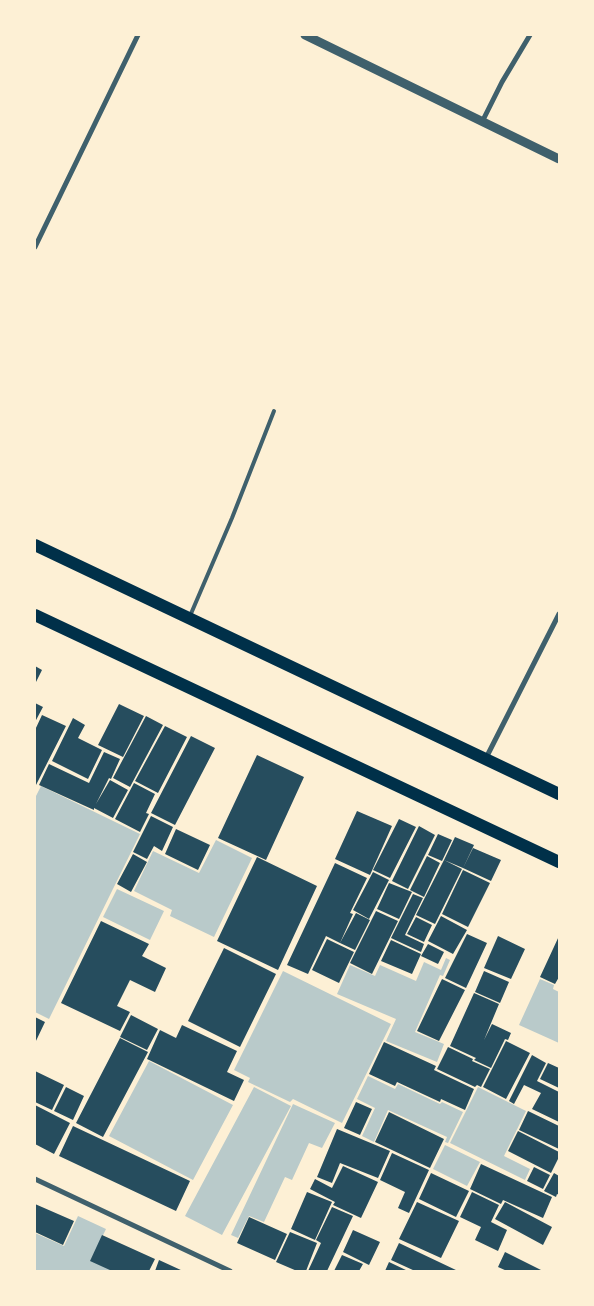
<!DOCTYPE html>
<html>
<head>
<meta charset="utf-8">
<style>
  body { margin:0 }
  #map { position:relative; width:594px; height:1306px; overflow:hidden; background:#fdf0d5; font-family:"Source Serif 4",serif }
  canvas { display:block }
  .frame { position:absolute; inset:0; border:36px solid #fdf0d5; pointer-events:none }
</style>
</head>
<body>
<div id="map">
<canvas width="594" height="1306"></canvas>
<div class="frame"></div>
</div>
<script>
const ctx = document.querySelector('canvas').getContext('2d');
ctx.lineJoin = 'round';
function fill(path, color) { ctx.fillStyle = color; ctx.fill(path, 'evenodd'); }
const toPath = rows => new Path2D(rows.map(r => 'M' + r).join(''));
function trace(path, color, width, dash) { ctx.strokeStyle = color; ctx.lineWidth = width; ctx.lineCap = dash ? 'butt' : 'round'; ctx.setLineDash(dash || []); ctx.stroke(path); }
fill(toPath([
  [41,786,140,834,49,1019,35,1012,35,798],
  [216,840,252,858,214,937,170,916,172,910,134,891,153,851,199,873],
  [117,889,164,911,150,940,103,917],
  [446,958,450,960,443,976,440,975,415,1032,444,1044,437,1062,386,1041,396,1019,337,994,350,965,375,976,380,965,416,981,424,962,441,970],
  [283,971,391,1024,342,1123,293,1099,290,1102,248,1082,250,1078,234,1070],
  [540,979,554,985,553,989,559,992,559,1043,519,1025],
  [149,1061,233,1105,193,1180,109,1136],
  [368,1076,395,1089,398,1084,440,1104,442,1102,463,1112,448,1143,445,1142,447,1137,388,1110,374,1142,362,1136,375,1108,357,1099],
  [254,1087,291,1106,222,1235,185,1216],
  [478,1087,526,1111,504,1156,530,1169,525,1180,450,1143],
  [293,1104,335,1123,322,1148,309,1143,292,1180,285,1177,264,1222,249,1216,238,1238,231,1235],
  [445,1145,480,1162,467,1186,433,1169],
  [78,1216,106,1229,91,1260,113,1271,35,1271,35,1233,64,1246]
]), '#b9caca');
fill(toPath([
  [35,666,42,670,35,684],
  [35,703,43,707,35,722],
  [119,704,144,716,123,757,98,745],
  [42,715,66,726,36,785,35,784,35,730],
  [146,716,163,725,130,787,113,778],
  [73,718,85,725,78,738,102,750,88,779,52,761],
  [165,726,187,737,158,793,135,781],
  [191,736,215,748,175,825,151,813],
  [104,752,120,759,111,779,109,778,96,804,110,780,128,790,113,818,94,808,94,810,39,785,49,764,89,783],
  [257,755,304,777,266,860,218,838],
  [134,783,155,794,146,813,149,814,140,832,115,819],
  [357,811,392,826,370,875,335,859],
  [151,816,173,827,162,851,154,846,147,859,133,852],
  [399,819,416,827,390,878,373,870],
  [419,826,435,835,408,889,392,881],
  [176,829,210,845,198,870,165,854],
  [438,834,452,840,442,861,428,855],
  [455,837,474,845,463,868,444,860],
  [473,848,501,860,491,881,463,868],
  [133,854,147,862,131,892,117,884],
  [427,856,440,863,424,897,410,890],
  [257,857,317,886,278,970,217,941],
  [444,860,462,869,435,924,416,915],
  [335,863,367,878,350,913,353,914,340,943,326,936,308,974,287,965],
  [463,870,490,883,468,927,442,914],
  [373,872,389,880,369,919,353,910],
  [389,883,412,892,399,919,377,909],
  [413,894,423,898,405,935,424,944,421,952,391,938],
  [376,911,398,921,372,974,350,963],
  [356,913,370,920,355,950,340,943],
  [441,916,467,930,453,954,428,941],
  [416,917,432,925,424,942,407,934],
  [101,921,149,944,142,956,166,968,155,992,130,980,117,1006,130,1012,120,1031,61,1003],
  [467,934,487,943,466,988,445,978],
  [498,936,525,949,511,979,484,968],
  [559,936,559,977,555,984,540,977],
  [327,939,354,952,339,983,312,970],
  [391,940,421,954,412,974,381,961],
  [428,944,444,952,438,964,421,956],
  [224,948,276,974,240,1047,188,1021],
  [484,971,509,982,500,1003,475,992],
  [442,979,465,990,439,1041,417,1031],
  [474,993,499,1004,484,1040,492,1024,511,1033,508,1040,505,1039,491,1068,474,1060,476,1058,450,1046],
  [131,1015,158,1029,147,1050,120,1037],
  [35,1017,45,1022,35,1043],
  [182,1025,237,1051,227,1072,244,1080,234,1101,147,1059,160,1030,176,1038],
  [120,1038,148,1052,103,1137,76,1123],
  [506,1041,530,1053,506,1099,483,1087],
  [384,1042,436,1066,434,1070,474,1089,465,1110,441,1099,440,1102,397,1082,395,1086,369,1074],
  [448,1047,473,1059,472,1061,490,1069,481,1087,477,1085,475,1087,437,1069],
  [532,1055,546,1063,537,1081,559,1092,559,1122,532,1109,541,1093,524,1085,514,1104,509,1101],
  [548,1063,559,1068,559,1088,540,1079],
  [35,1071,64,1085,52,1110,35,1102],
  [66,1087,84,1096,73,1120,54,1111],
  [356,1102,372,1109,360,1135,344,1128],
  [35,1105,70,1123,54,1154,35,1144],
  [528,1111,559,1126,559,1149,519,1130],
  [389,1112,444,1139,430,1168,375,1142],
  [73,1126,190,1181,176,1211,59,1156],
  [337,1129,390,1151,378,1178,340,1163,332,1183,317,1177],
  [518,1131,559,1152,559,1157,551,1173,508,1151],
  [392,1153,429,1170,409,1213,398,1208,405,1192,380,1180],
  [481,1164,552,1197,543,1218,503,1200,501,1204,470,1189],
  [343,1166,378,1182,361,1218,333,1205,335,1202,310,1189,315,1179,332,1188],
  [534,1167,550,1175,543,1189,527,1181],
  [431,1173,469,1191,456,1217,419,1199],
  [554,1173,559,1176,559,1195,557,1194,556,1197,544,1191],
  [307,1192,332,1202,315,1240,291,1229],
  [472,1192,499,1205,491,1222,507,1230,498,1251,475,1240,481,1227,460,1217],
  [417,1202,459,1221,441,1258,399,1239],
  [505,1202,552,1227,543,1245,495,1219],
  [35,1204,74,1221,63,1245,35,1232],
  [332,1207,353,1216,327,1271,308,1271,321,1243,316,1240],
  [249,1217,287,1234,275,1260,237,1243],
  [353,1230,380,1242,369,1265,343,1252],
  [290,1232,317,1243,306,1271,297,1271,276,1262],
  [102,1235,155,1259,149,1271,112,1271,90,1261],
  [399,1243,458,1271,415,1271,391,1260],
  [505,1252,543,1271,507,1271,498,1267],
  [342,1255,363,1264,359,1271,334,1271],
  [159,1260,183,1271,155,1271],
  [389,1262,408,1271,385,1271]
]), '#264d5e');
trace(toPath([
  [190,616,232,518,274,411]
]), '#3f606c', 4);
trace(toPath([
  [482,122,502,82,530,35],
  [35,247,138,35],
  [486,758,559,614],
  [35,1179,230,1271]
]), '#3f606c', 5);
trace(toPath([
  [305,35,559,159]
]), '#3f606c', 9);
trace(toPath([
  [35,545,559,794],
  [35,615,559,862]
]), '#003049', 12);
</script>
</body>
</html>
